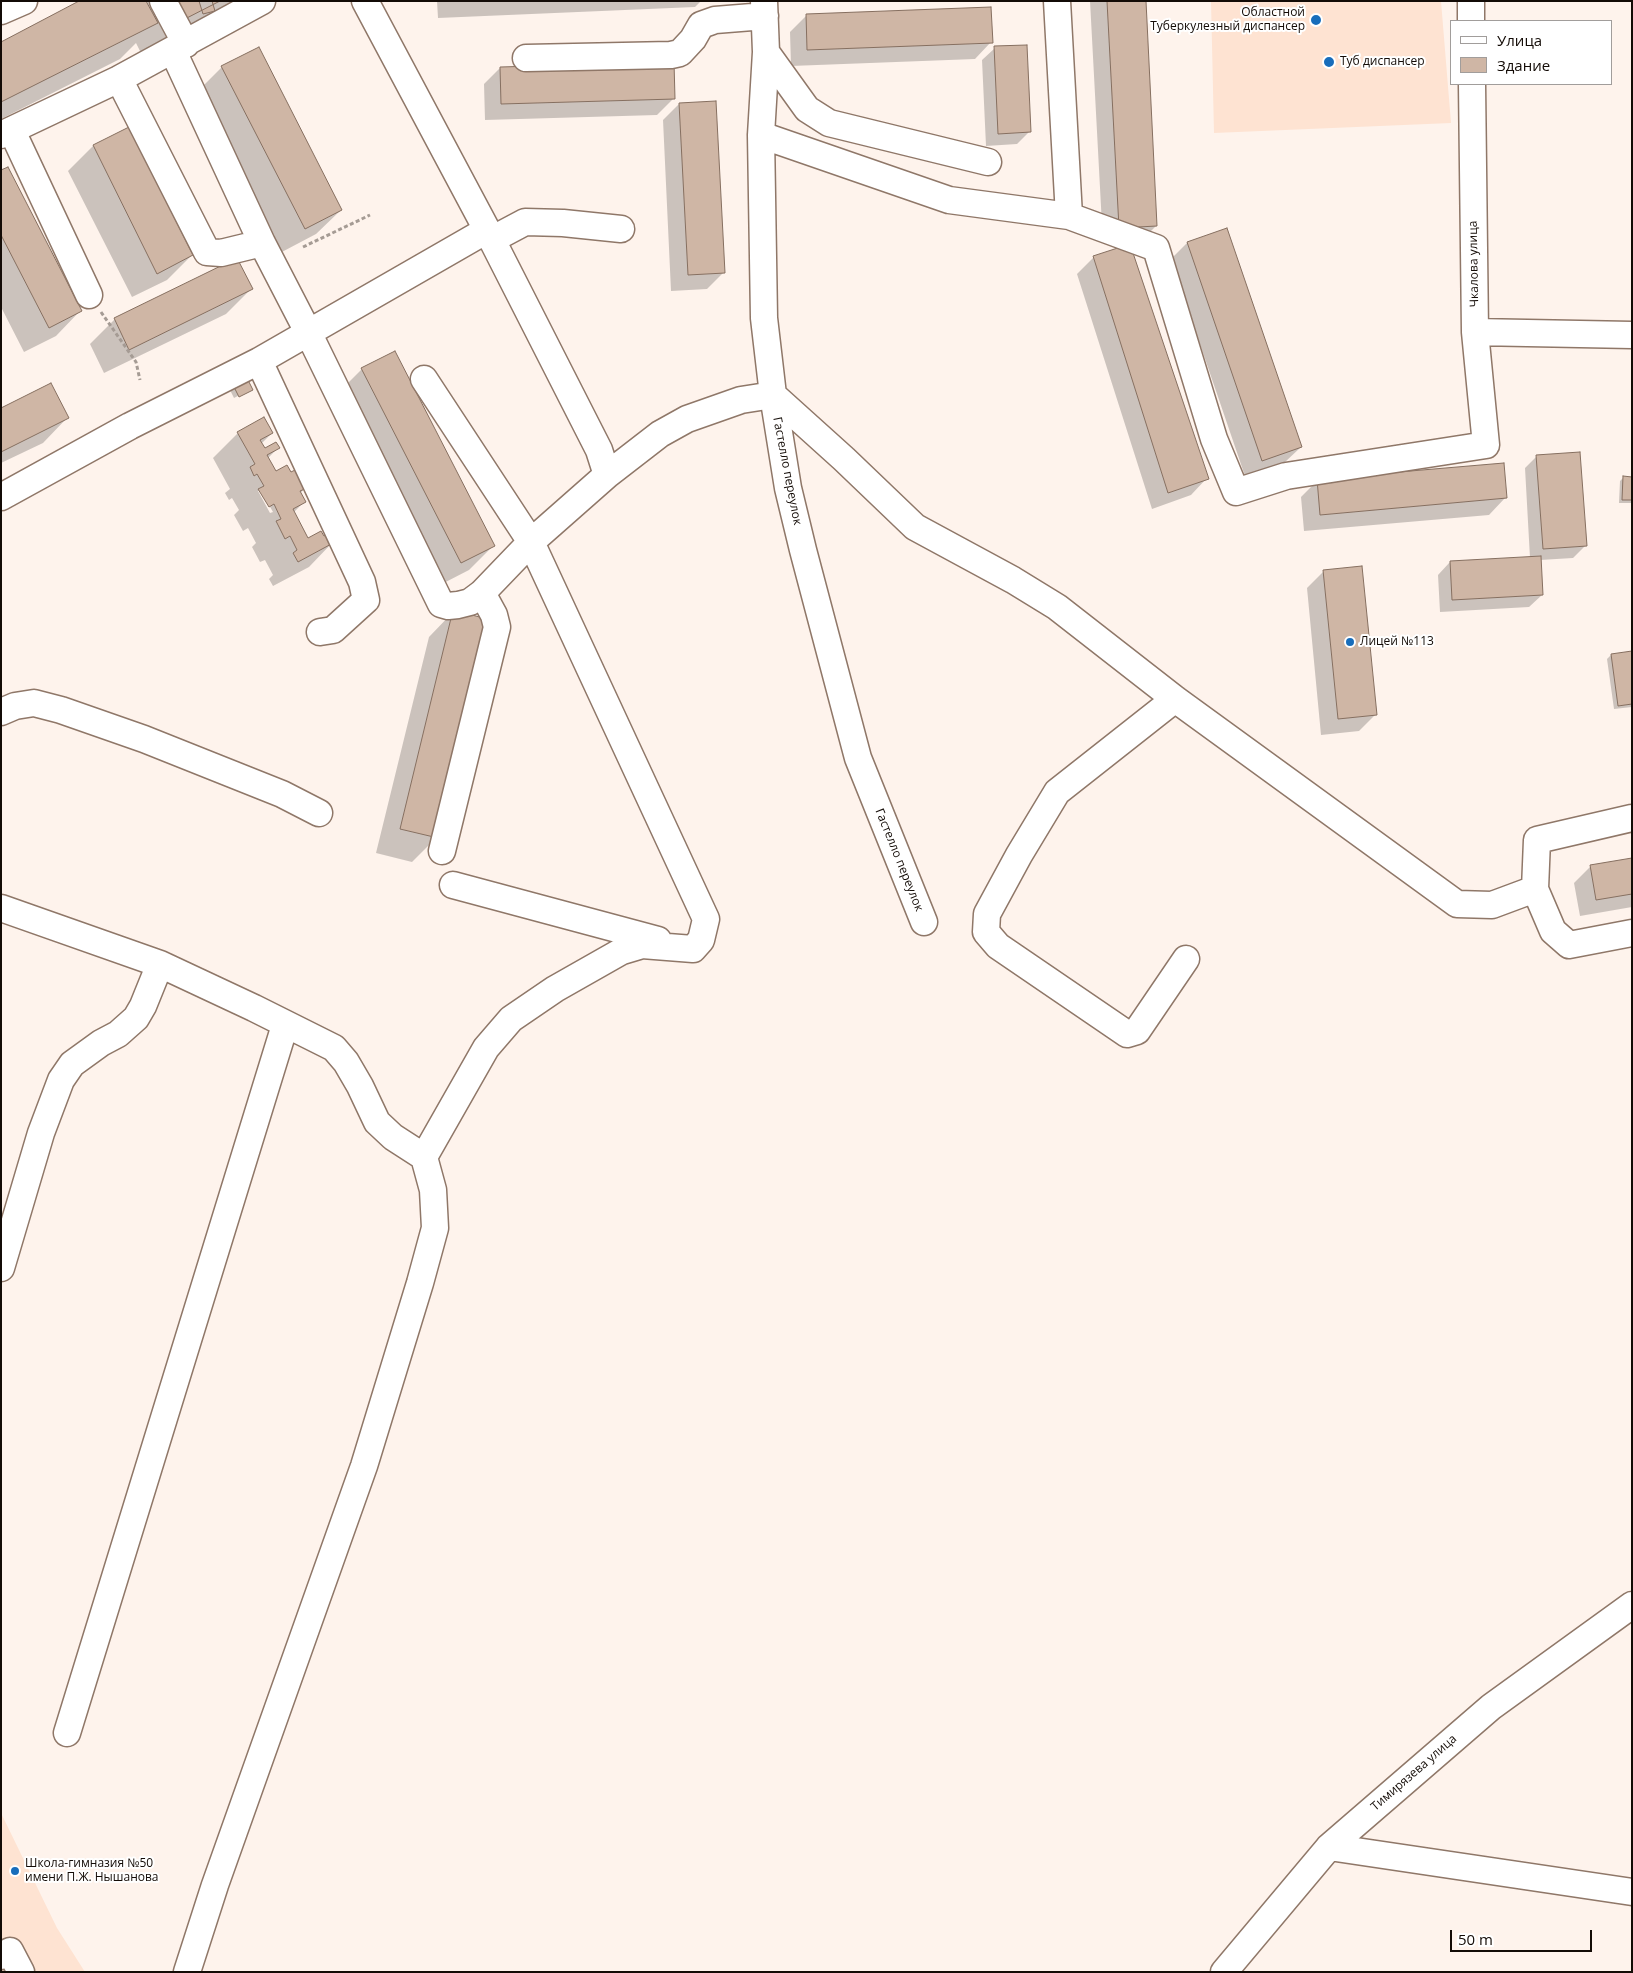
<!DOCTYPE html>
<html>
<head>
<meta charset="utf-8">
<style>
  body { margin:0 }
  #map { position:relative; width:1633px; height:1973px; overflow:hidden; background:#fef3ec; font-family:"Open Sans",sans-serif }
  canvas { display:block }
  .frame { position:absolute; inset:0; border:2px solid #130b06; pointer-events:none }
  .legend { position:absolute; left:1450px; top:20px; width:162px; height:65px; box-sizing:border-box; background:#fff; border:1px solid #a19d9b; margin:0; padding:6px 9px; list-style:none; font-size:15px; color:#130b06 }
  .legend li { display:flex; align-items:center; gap:10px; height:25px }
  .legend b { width:25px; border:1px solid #a19d9b }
  .scale { position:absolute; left:1450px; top:1930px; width:142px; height:22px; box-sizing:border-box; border:2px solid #130b06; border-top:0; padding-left:6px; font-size:15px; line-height:18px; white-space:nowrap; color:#130b06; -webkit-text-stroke:4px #fff; paint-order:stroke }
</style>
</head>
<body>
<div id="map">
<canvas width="1633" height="1973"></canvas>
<div class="frame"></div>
<ul class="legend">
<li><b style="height:6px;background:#fff"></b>Улица</li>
<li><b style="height:14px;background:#cfb6a5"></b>Здание</li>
</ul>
<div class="scale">50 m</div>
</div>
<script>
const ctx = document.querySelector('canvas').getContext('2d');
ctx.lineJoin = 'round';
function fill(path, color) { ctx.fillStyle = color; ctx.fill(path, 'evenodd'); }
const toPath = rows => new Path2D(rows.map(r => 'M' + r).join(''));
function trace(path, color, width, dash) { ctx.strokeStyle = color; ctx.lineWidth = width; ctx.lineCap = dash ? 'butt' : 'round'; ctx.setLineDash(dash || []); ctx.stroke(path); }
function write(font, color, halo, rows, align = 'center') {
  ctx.font = font + ' "Open Sans",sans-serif'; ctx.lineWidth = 4; ctx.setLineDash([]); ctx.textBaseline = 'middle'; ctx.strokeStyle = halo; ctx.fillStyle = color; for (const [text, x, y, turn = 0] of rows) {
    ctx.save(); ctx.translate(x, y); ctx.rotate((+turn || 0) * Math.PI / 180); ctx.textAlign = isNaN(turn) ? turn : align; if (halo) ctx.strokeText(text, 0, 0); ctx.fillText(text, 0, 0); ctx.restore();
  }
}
fill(toPath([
  [1211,1,1441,1,1451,123,1214,133],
  [1,1813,57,1928,85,1972,1,1972]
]), '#fee3d2');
fill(toPath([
  [82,1,251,1,143,57,136,43,120,59,1,119,1,43],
  [437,1,701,1,695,7,438,18],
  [1090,1,1144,1,1156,226,1139,243,1103,244],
  [806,16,991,42,975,59,791,66,790,32],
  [995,48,1029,132,1017,144,986,146,982,60],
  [222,67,341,210,316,234,280,253,197,92],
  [500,68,674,98,657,115,485,120,484,84],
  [679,104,724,272,707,289,671,291,663,120],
  [128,129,192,255,167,280,132,297,68,171,93,146],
  [1,171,80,311,56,336,24,352,1,307],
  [1226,229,1301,447,1284,463,1245,476,1171,259,1187,243],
  [1094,257,1207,478,1191,495,1152,509,1077,274],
  [251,289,226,314,104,373,90,344,115,319],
  [362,369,493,546,469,570,436,587,337,394],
  [226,382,249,390,234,398],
  [1,409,67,418,43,443,1,463],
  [238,433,272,433,261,444,264,450,278,448,268,458,275,473,291,474,306,488,300,493,304,502,293,513,308,540,324,538,333,542,309,567,273,586,269,579,273,575,265,560,260,562,252,547,256,543,248,528,243,531,234,515,239,510,232,498,229,500,225,493,230,489,213,458],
  [258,491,261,491,273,512,270,513],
  [1537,456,1585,546,1573,558,1540,560,1542,595,1529,607,1440,612,1438,575,1450,562,1530,558,1525,468],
  [1623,478,1632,478,1632,503,1619,503,1620,481],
  [1318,480,1505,498,1489,515,1304,531,1301,497],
  [1324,571,1375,715,1359,731,1321,735,1307,588],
  [453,612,437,837,412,862,376,853,429,637],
  [1632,652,1632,707,1614,709,1607,659,1611,655],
  [1632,859,1632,907,1580,916,1574,883,1591,866]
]), '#0003');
const building = toPath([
  [79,1,146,1,158,23,1,102,1,42,79,1],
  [168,1,220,1,179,22,168,1],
  [199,1,212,1,215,11,203,14,199,1],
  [1107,1,1146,1,1157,226,1119,228,1107,1],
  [991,7,993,43,807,50,806,14,991,7],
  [1027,45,1031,132,998,134,994,46,1027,45],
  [259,47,342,210,305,229,221,66,259,47],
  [674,62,675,99,501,104,500,67,674,62],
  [716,101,725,273,688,275,679,103,716,101],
  [129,127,193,255,157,274,93,145,129,127],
  [8,167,82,311,49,328,1,235,1,170,8,167],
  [1227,228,1302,447,1262,461,1187,242,1227,228],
  [1130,244,1209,479,1168,493,1093,256,1130,244],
  [237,258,253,289,129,350,114,318,237,258],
  [395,351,495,546,461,563,361,368,395,351],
  [243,370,253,390,239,397,229,377,243,370],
  [51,383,69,418,1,452,1,408,51,383],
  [264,417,273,433,260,440,265,448,276,442,280,448,267,455,276,471,287,465,291,472,297,469,307,488,300,491,306,502,293,509,308,538,321,531,324,536,330,533,335,542,298,562,293,553,297,550,290,536,285,539,276,521,281,519,274,504,269,507,258,489,264,486,257,474,254,476,250,467,255,464,237,432,264,417],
  [1580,452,1587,546,1543,549,1536,455,1580,452],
  [1504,463,1507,498,1320,515,1317,479,1504,463],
  [1623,476,1632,477,1632,500,1622,500,1623,476],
  [1541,556,1543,595,1452,600,1450,561,1541,556],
  [1362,566,1377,715,1338,719,1323,570,1362,566],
  [453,610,491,620,438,838,400,829,453,610],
  [1632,651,1632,704,1618,706,1611,654,1632,651],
  [1632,858,1632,894,1596,900,1590,865,1632,858]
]);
fill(building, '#cfb6a5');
trace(building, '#866f60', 1);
const minor = toPath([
  [163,1,186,44],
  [365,1,487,230],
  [764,1,766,52,761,135,764,318,773,395,788,488,803,550,858,758,924,922],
  [1057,1,1069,216],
  [1471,1,1471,21],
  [1,11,24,1],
  [173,51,262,243,308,332,441,604,448,606,458,605,470,602,482,593,531,542,424,379],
  [766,52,807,109,829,123,988,162],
  [526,58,671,55,680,53,693,39,701,25,715,20,765,16],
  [119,79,207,252,221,253,262,243],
  [12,131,89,295],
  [1,135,119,79,262,1],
  [761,135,949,200,1069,216,1156,248,1214,439,1236,492,1286,476,1486,445,1475,332,1472,84],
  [493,239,525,222,563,223,621,229],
  [1475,332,1632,335],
  [259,361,362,582,366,600,333,630,320,632],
  [1,497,130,426,259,361,487,230,599,450,607,475,660,434,687,419,741,400,773,395,844,459,915,527,1013,580,1057,607,1175,699,1457,904,1492,905,1535,889],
  [1175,699,1057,792,1019,855,987,914,986,932,998,946,1127,1034,1137,1031,1186,959],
  [1,712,15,706,34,703,61,710,144,739,282,794,319,813],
  [1632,818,1537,840,1535,889,1553,931,1569,945,1632,933],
  [442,851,497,627,494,615,482,593],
  [453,885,658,940],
  [1,908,160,964,254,1008,334,1048,346,1062,360,1086,377,1122,393,1137,424,1157],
  [1,1268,41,1133,61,1080,72,1064,101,1043,118,1034,136,1018,143,1006,160,964],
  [67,1733,285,1025],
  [1329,1847,1632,1892],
  [1,1956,10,1951,21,1972],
  [187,1972,215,1885,364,1466,420,1283,435,1228,433,1190,424,1157,486,1048,511,1019,555,989,622,951,642,945,693,949,701,940,706,919,531,542,607,475],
  [1224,1972,1329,1847,1491,1707,1632,1605]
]);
trace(minor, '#8f7768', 29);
trace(toPath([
  [303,247,370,215],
  [101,312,136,362,140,380]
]), '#a59b94', 3, [4, 2.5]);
trace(minor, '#fff', 26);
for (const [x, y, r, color] of [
  [1316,20,6,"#186dbb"],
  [1329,62,6,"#186dbb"],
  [1350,642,5,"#186dbb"],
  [15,1871,5,"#186dbb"]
]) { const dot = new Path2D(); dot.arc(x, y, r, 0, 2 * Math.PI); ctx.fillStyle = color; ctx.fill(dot); trace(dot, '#fff', 2); }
write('12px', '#130b06', '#fff', [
  ["Областной",1305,13,"right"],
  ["Туберкулезный диспансер",1305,27,"right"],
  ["Туб диспансер",1340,62],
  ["Лицей №113",1360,642],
  ["Школа-гимназия №50",25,1864],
  ["имени П.Ж. Нышанова",25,1878]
], 'left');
write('12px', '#130b06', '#fff', [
  ["Чкалова улица",1474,264,-91],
  ["Гастелло переулок",787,471,79],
  ["Гастелло переулок",899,860,68],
  ["Тимирязева улица",1414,1773,-41]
]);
</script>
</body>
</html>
